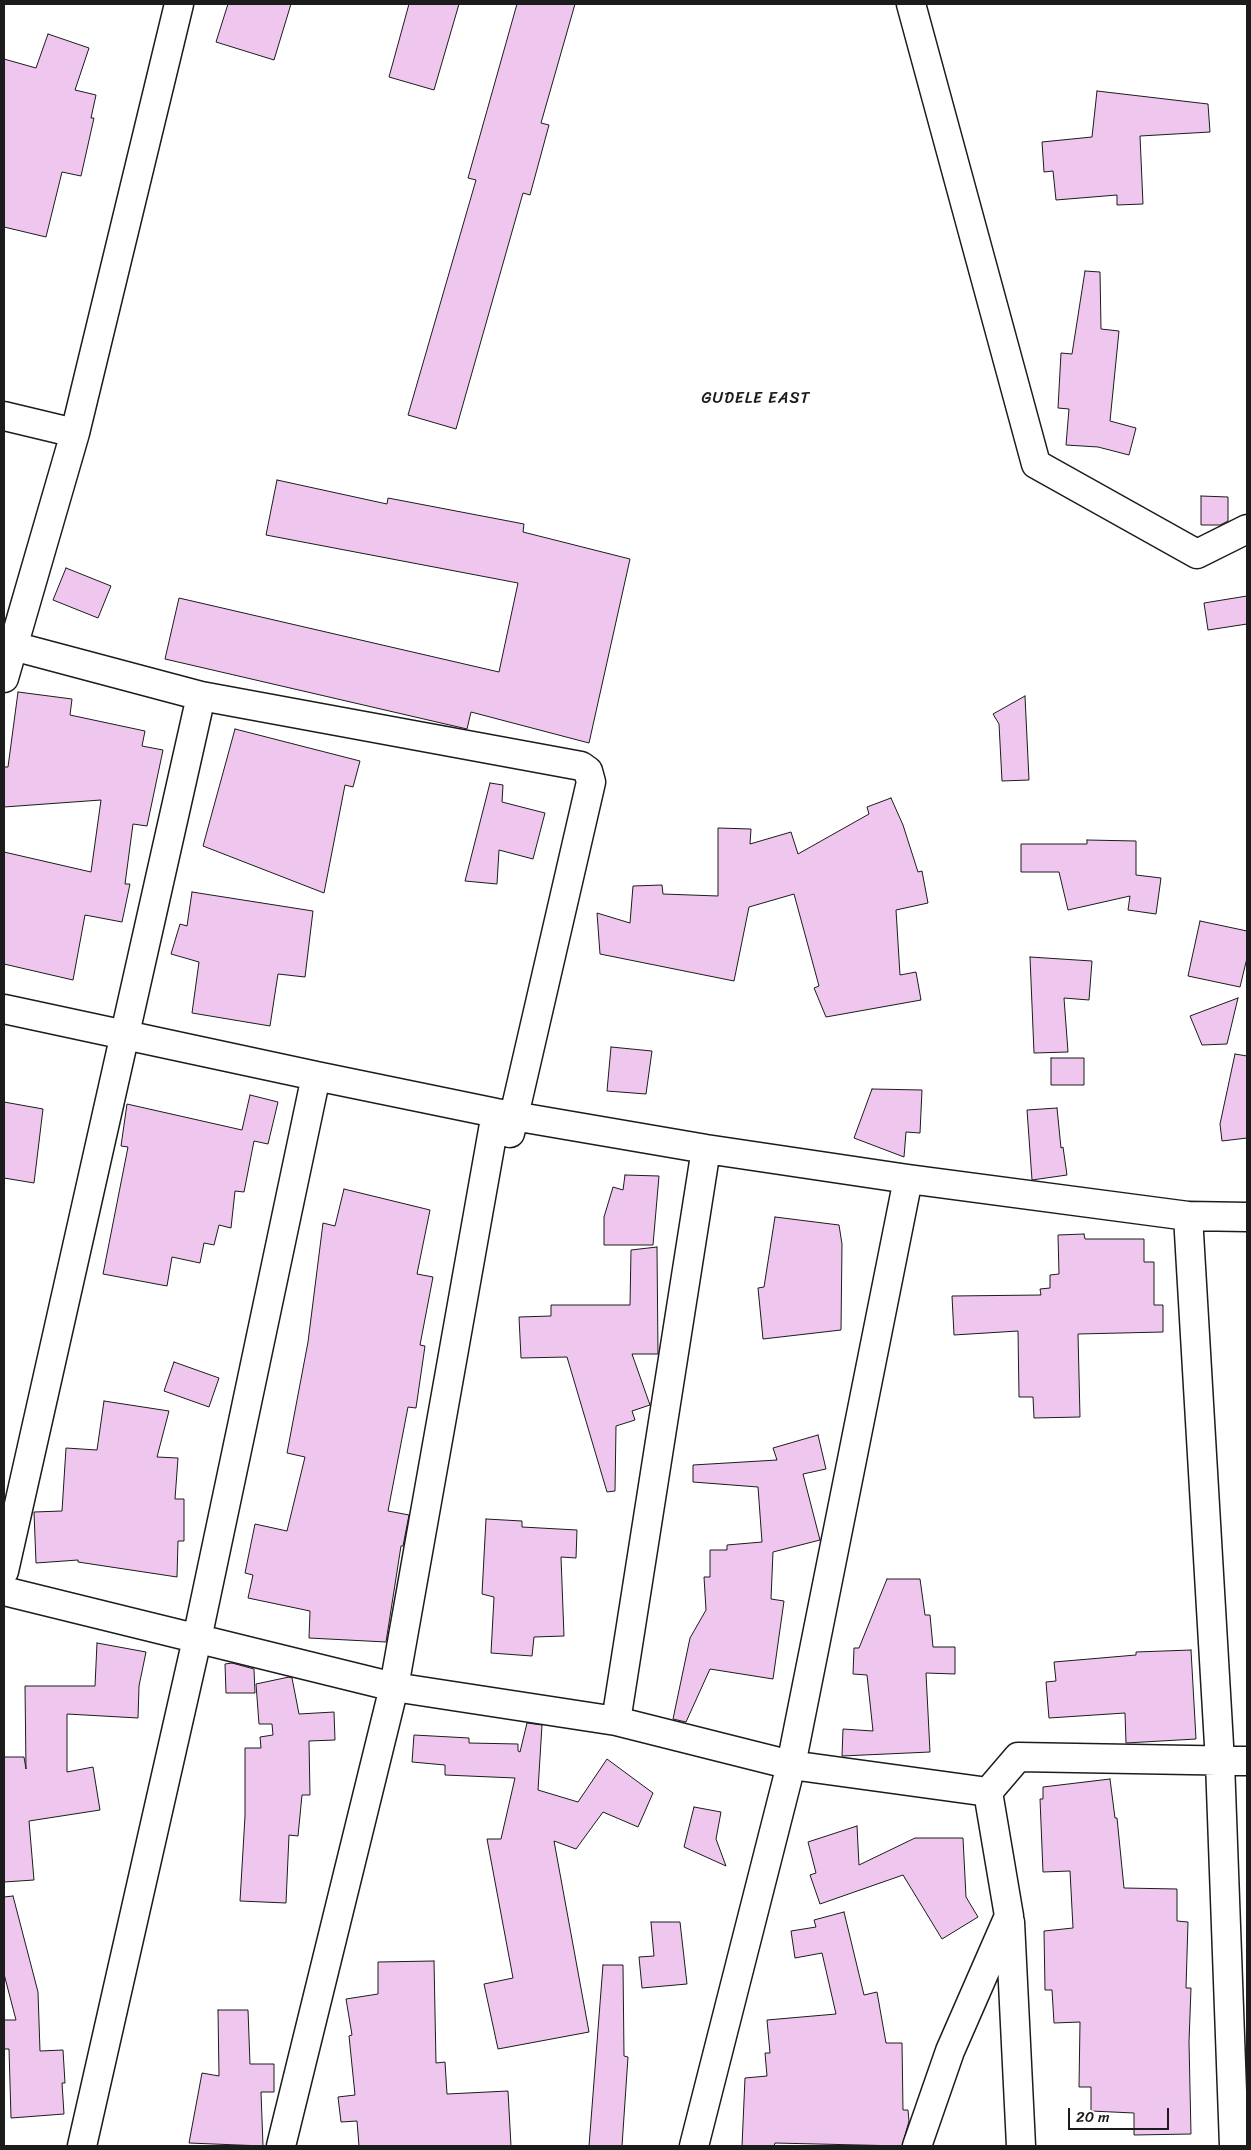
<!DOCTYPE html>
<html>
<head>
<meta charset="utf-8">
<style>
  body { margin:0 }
  #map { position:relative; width:1251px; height:2150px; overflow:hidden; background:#fff; font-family:Sriracha,sans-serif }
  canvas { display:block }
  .frame { position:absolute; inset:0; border:5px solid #1c1c1c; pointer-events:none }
  .scale { position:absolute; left:1068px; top:2108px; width:101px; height:22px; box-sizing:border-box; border:2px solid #1c1c1c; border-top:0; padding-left:6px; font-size:15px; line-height:18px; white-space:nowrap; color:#1c1c1c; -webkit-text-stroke:4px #fff; paint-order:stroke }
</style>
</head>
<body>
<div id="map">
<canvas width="1251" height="2150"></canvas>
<div class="frame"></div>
<div class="scale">20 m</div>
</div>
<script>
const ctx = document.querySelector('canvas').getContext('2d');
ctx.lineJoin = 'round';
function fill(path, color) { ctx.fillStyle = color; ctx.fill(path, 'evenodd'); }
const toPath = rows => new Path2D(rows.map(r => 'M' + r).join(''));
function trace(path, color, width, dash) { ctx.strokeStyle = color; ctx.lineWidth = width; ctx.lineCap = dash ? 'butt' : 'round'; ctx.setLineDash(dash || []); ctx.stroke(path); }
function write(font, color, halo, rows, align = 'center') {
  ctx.font = font + ' Sriracha,sans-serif'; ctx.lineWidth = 4; ctx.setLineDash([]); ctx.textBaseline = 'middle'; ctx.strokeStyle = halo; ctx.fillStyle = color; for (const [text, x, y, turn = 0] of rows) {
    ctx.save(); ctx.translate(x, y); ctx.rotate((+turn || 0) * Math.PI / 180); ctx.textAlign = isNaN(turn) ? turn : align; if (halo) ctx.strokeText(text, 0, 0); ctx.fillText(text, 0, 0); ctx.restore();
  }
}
const building = toPath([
  [228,4,291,4,274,60,216,42,228,4],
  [409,4,459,4,434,90,389,77,409,4],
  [517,4,575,4,541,123,549,125,530,195,523,193,456,429,408,415,476,180,468,178,517,4],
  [48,34,89,48,75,90,96,95,91,118,94,118,81,176,62,172,46,237,4,227,4,59,36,68,48,34],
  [1097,91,1208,104,1210,132,1140,136,1143,204,1117,205,1117,195,1056,200,1053,171,1044,172,1042,142,1092,137,1097,91],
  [1085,271,1100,272,1101,329,1119,331,1110,421,1136,428,1129,455,1098,447,1066,445,1069,409,1058,408,1061,353,1072,354,1085,271],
  [277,480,387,504,388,498,524,524,523,532,630,559,589,743,471,712,467,729,165,659,179,598,499,672,518,583,266,535,277,480],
  [1201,496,1228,497,1228,521,1220,525,1201,525,1201,496],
  [66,568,111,586,98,618,53,600,66,568],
  [1247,596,1247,624,1208,630,1204,603,1247,596],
  [18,692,72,699,70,715,145,731,142,746,163,750,147,826,133,824,125,884,130,884,122,922,85,915,73,980,4,964,4,852,91,872,101,800,4,807,4,767,8,767,18,692],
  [1025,696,1029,780,1002,781,999,724,993,714,1025,696],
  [235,729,360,761,353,787,345,785,324,893,203,846,235,729],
  [490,783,503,785,502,802,545,813,533,859,499,850,497,884,465,881,490,783],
  [891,798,903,825,918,872,922,871,928,903,896,910,900,975,916,972,921,1000,826,1017,814,988,819,986,794,894,749,907,734,981,600,954,597,913,630,923,633,886,662,885,663,894,718,896,718,828,751,829,750,844,791,832,798,854,869,814,867,807,891,798],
  [1087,840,1136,841,1136,875,1161,878,1156,914,1128,910,1130,896,1068,910,1059,872,1021,872,1021,844,1087,844,1087,840],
  [192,892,313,911,305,977,278,974,270,1026,192,1013,199,962,171,954,180,924,187,926,192,892],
  [1200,921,1247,931,1247,958,1240,987,1188,976,1200,921],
  [1030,957,1092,961,1089,1000,1064,998,1068,1052,1034,1053,1030,957],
  [1238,998,1227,1044,1202,1045,1190,1016,1238,998],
  [611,1047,652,1051,646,1094,607,1091,611,1047],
  [1235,1054,1247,1056,1247,1138,1222,1141,1220,1124,1235,1054],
  [1051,1058,1084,1058,1084,1085,1051,1085,1051,1058],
  [872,1089,922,1090,920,1133,906,1132,904,1157,854,1138,872,1089],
  [250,1095,278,1102,268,1144,254,1141,244,1192,235,1191,231,1228,219,1225,214,1245,204,1243,200,1263,172,1257,167,1286,103,1274,128,1147,121,1146,127,1104,242,1130,250,1095],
  [4,1102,43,1109,34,1183,4,1178,4,1102],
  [1057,1108,1061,1148,1063,1147,1067,1175,1032,1180,1027,1110,1057,1108],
  [625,1175,659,1176,653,1245,604,1245,604,1217,613,1187,623,1190,625,1175],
  [344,1189,430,1210,417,1274,433,1277,420,1345,425,1346,416,1408,408,1407,388,1511,409,1515,403,1546,401,1546,386,1642,309,1638,310,1611,248,1598,253,1575,245,1573,255,1524,287,1531,305,1457,287,1453,308,1342,323,1223,335,1226,344,1189],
  [775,1217,839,1225,842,1244,841,1330,763,1339,758,1288,764,1287,775,1217],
  [1084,1234,1085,1239,1144,1239,1144,1262,1154,1262,1154,1305,1163,1305,1163,1332,1078,1334,1080,1417,1034,1418,1033,1397,1019,1397,1018,1331,954,1335,952,1296,1041,1295,1040,1289,1050,1288,1050,1275,1059,1274,1058,1235,1084,1234],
  [657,1247,658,1354,632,1354,650,1405,632,1411,635,1420,616,1426,615,1491,607,1492,567,1357,521,1358,519,1317,551,1316,551,1305,630,1305,631,1250,657,1247],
  [174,1362,219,1378,209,1407,164,1391,174,1362],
  [104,1401,169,1411,157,1457,178,1458,175,1499,184,1499,184,1541,178,1541,177,1577,78,1562,78,1560,36,1563,34,1512,62,1511,66,1448,97,1450,104,1401],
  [818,1435,826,1469,803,1474,820,1540,773,1552,771,1599,784,1601,773,1679,710,1669,686,1722,673,1719,690,1638,706,1610,704,1577,710,1577,710,1550,727,1550,727,1545,762,1542,758,1487,693,1482,693,1465,777,1460,773,1448,818,1435],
  [486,1519,522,1521,522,1527,577,1530,576,1558,561,1557,564,1636,534,1637,532,1656,491,1653,494,1597,482,1594,486,1519],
  [887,1579,920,1579,925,1615,930,1615,933,1647,955,1647,955,1674,926,1673,930,1752,842,1756,843,1729,873,1731,867,1675,853,1674,854,1648,859,1648,887,1579],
  [97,1643,146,1652,139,1686,138,1718,67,1714,67,1772,93,1767,100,1810,29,1821,34,1880,4,1882,4,1757,24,1757,26,1769,25,1686,95,1686,97,1643],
  [1191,1650,1196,1739,1126,1743,1125,1713,1049,1718,1046,1682,1056,1681,1054,1662,1136,1655,1136,1652,1191,1650],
  [232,1663,254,1669,255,1693,226,1693,225,1664,232,1663],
  [289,1677,292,1678,299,1714,334,1712,335,1740,309,1741,310,1795,302,1795,298,1836,289,1835,286,1903,240,1901,245,1816,245,1748,261,1748,260,1737,273,1735,272,1724,259,1724,256,1684,289,1677],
  [527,1723,542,1725,538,1790,578,1802,607,1759,653,1793,638,1827,603,1812,576,1849,554,1841,589,2032,498,2049,484,1984,513,1978,487,1839,501,1839,515,1778,445,1775,445,1765,412,1762,414,1735,469,1738,469,1743,518,1744,518,1751,520,1752,527,1723],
  [1110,1779,1115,1818,1117,1818,1124,1888,1177,1889,1177,1921,1188,1922,1186,1988,1191,1988,1189,2042,1191,2134,1134,2135,1134,2113,1091,2111,1091,2087,1079,2087,1080,2022,1054,2023,1052,1990,1045,1990,1044,1931,1073,1928,1070,1871,1043,1872,1040,1799,1043,1799,1043,1787,1110,1779],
  [694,1807,721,1812,716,1839,726,1866,684,1847,694,1807],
  [857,1826,859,1865,915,1838,963,1838,966,1897,978,1917,942,1939,903,1875,820,1904,810,1875,816,1873,808,1842,857,1826],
  [13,1896,38,1992,40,2051,63,2050,65,2083,62,2083,64,2114,11,2118,9,2049,4,2049,4,2020,16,2020,4,1974,4,1897,13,1896],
  [844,1912,864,1995,877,1992,886,2043,902,2043,903,2110,908,2110,909,2121,902,2146,775,2143,774,2146,742,2146,745,2078,767,2076,765,2053,770,2053,767,2020,836,2014,822,1953,795,1958,791,1931,816,1927,814,1920,844,1912],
  [651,1922,680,1922,687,1984,642,1988,639,1957,654,1956,651,1922],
  [434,1961,436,2063,445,2062,447,2094,508,2091,511,2146,359,2146,357,2121,341,2122,338,2097,355,2095,349,2036,352,2035,346,1999,378,1994,378,1962,434,1961],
  [603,1965,623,1965,624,2056,628,2057,622,2146,589,2146,603,1965],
  [218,2010,248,2010,250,2064,274,2064,274,2092,261,2092,263,2146,189,2143,202,2073,219,2076,218,2010]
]);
fill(building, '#efc6ee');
trace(building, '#1c1c1c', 1);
const minor = toPath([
  [911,4,1036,464,1197,554,1247,529],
  [4,416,75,433],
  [13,646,201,696,581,766,588,771,591,782,510,1133],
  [4,678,75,433,179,4],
  [4,1009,316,1076],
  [1188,1216,1220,1762,1234,2146],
  [4,1571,201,696],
  [4,1591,394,1687,616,1721,791,1765,988,1792,1018,1757,1247,1761],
  [616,1721,706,1149],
  [1010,1922,1021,2146],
  [82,2146,197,1639,316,1076,496,1113,706,1149,908,1179,1188,1216,1247,1217],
  [281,2146,394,1687,496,1113],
  [694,2146,791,1765,908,1179],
  [917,2146,950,2051,1009,1916,988,1792]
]);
trace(minor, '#1c1c1c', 31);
trace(minor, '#fff', 28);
ctx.letterSpacing = '1px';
write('16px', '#1c1c1c', '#fff', [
  ["GUDELE EAST",756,399]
]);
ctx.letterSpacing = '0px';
</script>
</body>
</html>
